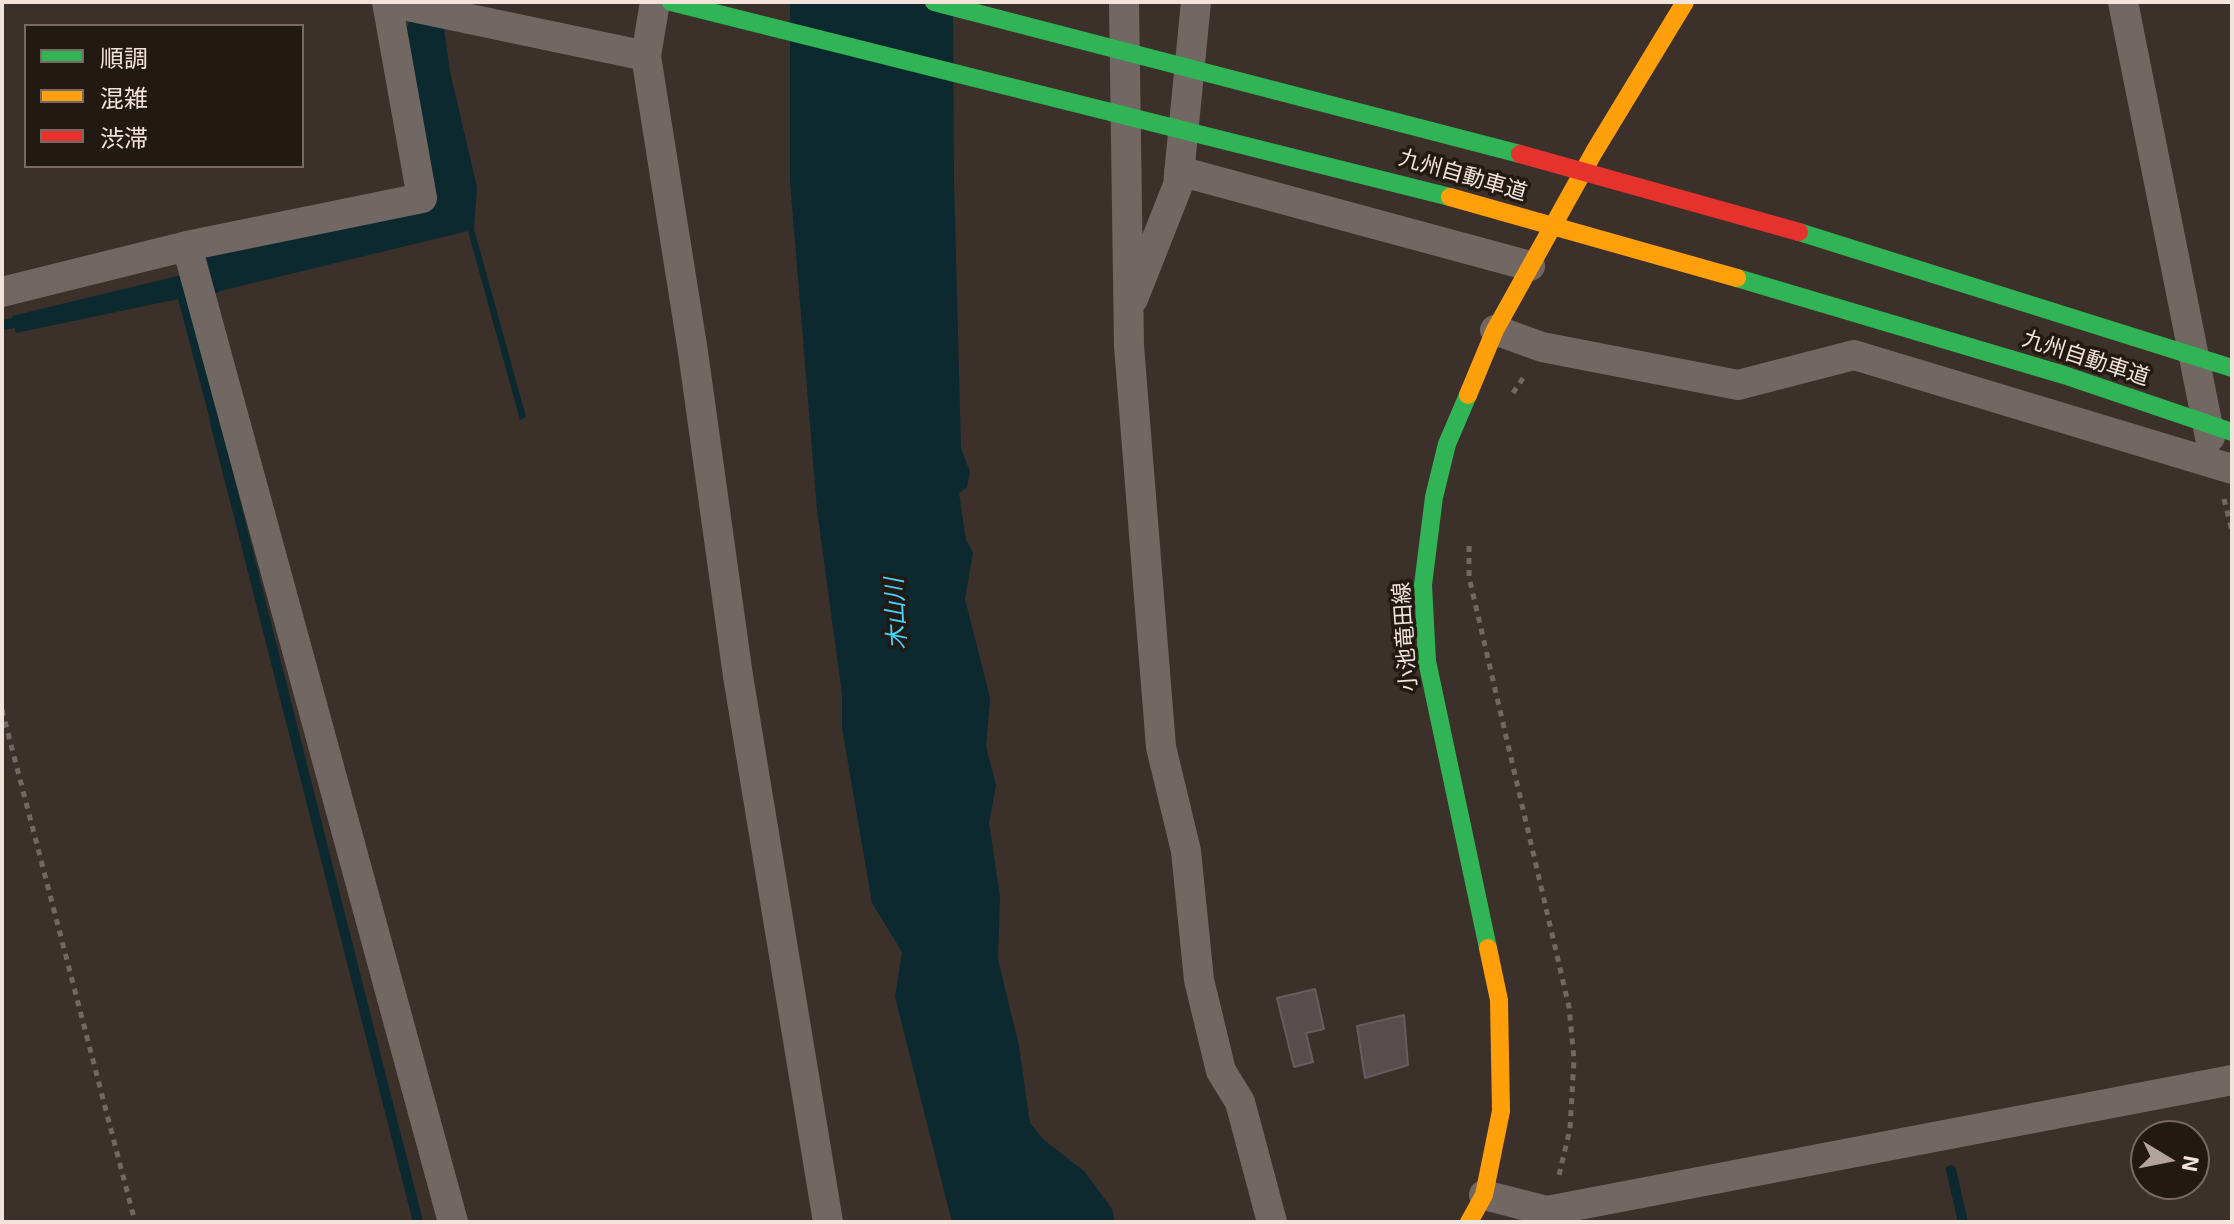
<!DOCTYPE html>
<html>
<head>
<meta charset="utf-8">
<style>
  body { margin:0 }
  #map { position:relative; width:2234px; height:1224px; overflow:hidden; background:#3c302a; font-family:"Exo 2","Noto Sans JP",sans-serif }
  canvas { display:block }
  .frame { position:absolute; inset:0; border:4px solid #f2e3db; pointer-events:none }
  .legend { position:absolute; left:24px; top:24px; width:280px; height:144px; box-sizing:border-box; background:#231913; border:2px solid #766a63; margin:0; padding:10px 14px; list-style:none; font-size:24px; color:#f2e3db }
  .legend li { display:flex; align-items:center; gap:16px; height:40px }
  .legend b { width:40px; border:2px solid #766a63 }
  .north { position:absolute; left:2130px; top:1120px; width:80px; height:80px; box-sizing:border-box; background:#231913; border:2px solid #766a63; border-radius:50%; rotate:100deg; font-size:22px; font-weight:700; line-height:32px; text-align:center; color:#f2e3db }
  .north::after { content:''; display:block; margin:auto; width:28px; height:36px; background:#b2a49d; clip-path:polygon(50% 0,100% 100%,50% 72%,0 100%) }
</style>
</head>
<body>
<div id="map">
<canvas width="2234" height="1224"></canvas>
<div class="frame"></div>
<ul class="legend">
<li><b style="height:10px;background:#30b455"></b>順調</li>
<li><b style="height:10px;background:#ff9f0a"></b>混雑</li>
<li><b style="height:10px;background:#e5322d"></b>渋滞</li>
</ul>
<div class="north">N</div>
</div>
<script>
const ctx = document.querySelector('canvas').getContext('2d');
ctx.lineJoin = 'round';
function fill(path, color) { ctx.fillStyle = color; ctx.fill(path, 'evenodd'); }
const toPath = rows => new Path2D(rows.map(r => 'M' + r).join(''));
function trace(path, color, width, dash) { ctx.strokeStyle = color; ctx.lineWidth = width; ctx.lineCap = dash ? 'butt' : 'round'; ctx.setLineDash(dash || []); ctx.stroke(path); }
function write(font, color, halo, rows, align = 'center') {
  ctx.font = font + ' "Exo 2","Noto Sans JP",sans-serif'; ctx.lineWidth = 7; ctx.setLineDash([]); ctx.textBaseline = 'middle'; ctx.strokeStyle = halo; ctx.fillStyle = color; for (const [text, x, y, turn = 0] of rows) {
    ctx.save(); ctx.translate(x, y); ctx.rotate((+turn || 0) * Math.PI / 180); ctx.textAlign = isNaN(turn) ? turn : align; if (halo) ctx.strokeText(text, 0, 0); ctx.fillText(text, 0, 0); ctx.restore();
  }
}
fill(toPath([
  [421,2,462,2,444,28,450,72,477,187,474,229,526,417,520,420,468,231,220,291,196,304,226,432,214,435,178,299,16,333,12,316,186,274,207,253,433,204,403,33],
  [790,2,953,2,954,182,961,448,970,472,967,487,959,493,966,540,973,552,965,599,990,698,986,747,996,785,989,823,1000,896,998,959,1019,1046,1030,1123,1044,1140,1084,1171,1112,1209,1115,1222,952,1222,895,997,902,952,872,903,842,728,842,694,817,510,790,181]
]), '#0c292f');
trace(toPath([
  [2,325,24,321],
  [215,422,418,1222],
  [1951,1170,1963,1222]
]), '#0c292f', 10);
const building = toPath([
  [1315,989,1324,1029,1306,1033,1313,1062,1294,1067,1277,998,1315,989],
  [1404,1015,1408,1065,1365,1078,1357,1026,1404,1015]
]);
fill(building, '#574d4d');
trace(building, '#675d5e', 2);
trace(toPath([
  [1513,393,1525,375],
  [2224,499,2232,531],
  [1469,546,1469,577,1569,1007,1574,1059,1570,1129,1559,1175],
  [2,710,135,1222]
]), '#716864', 5, [6, 6]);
trace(toPath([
  [389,2,646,56],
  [655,2,646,56,693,352,738,676,828,1222],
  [1124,2,1129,346,1161,747,1186,851,1199,980,1221,1071,1240,1102,1272,1222],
  [2123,2,2210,437],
  [1179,171,1530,266],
  [187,246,453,1222],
  [2,292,187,246,422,198,387,2],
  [1133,299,1178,185,1196,2],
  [1495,330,1542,347,1738,385,1854,355,2232,469],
  [1484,1195,1547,1211,2232,1080]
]), '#726863', 30);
trace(toPath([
  [671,2,1450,197],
  [934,2,1520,154],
  [1799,232,2232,368],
  [1737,278,2064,375,2232,432],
  [1468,395,1447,444,1434,497,1423,585,1427,661,1488,948]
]), '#30b455', 18);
trace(toPath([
  [1450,197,1737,278],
  [1468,395,1495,330,1594,152,1685,2],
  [1469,1222,1484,1195,1501,1111,1499,1000,1488,948]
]), '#ff9f0a', 18);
trace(toPath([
  [1520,154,1799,232]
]), '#e5322d', 18);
write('22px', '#f2e3db', '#231913', [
  ["九州自動車道",1463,175,16],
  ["九州自動車道",2086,358,18],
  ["小池竜田線",1405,637,-94]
]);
write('italic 24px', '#42d4fa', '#231913', [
  ["木山川",896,614,-93]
]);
</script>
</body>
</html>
